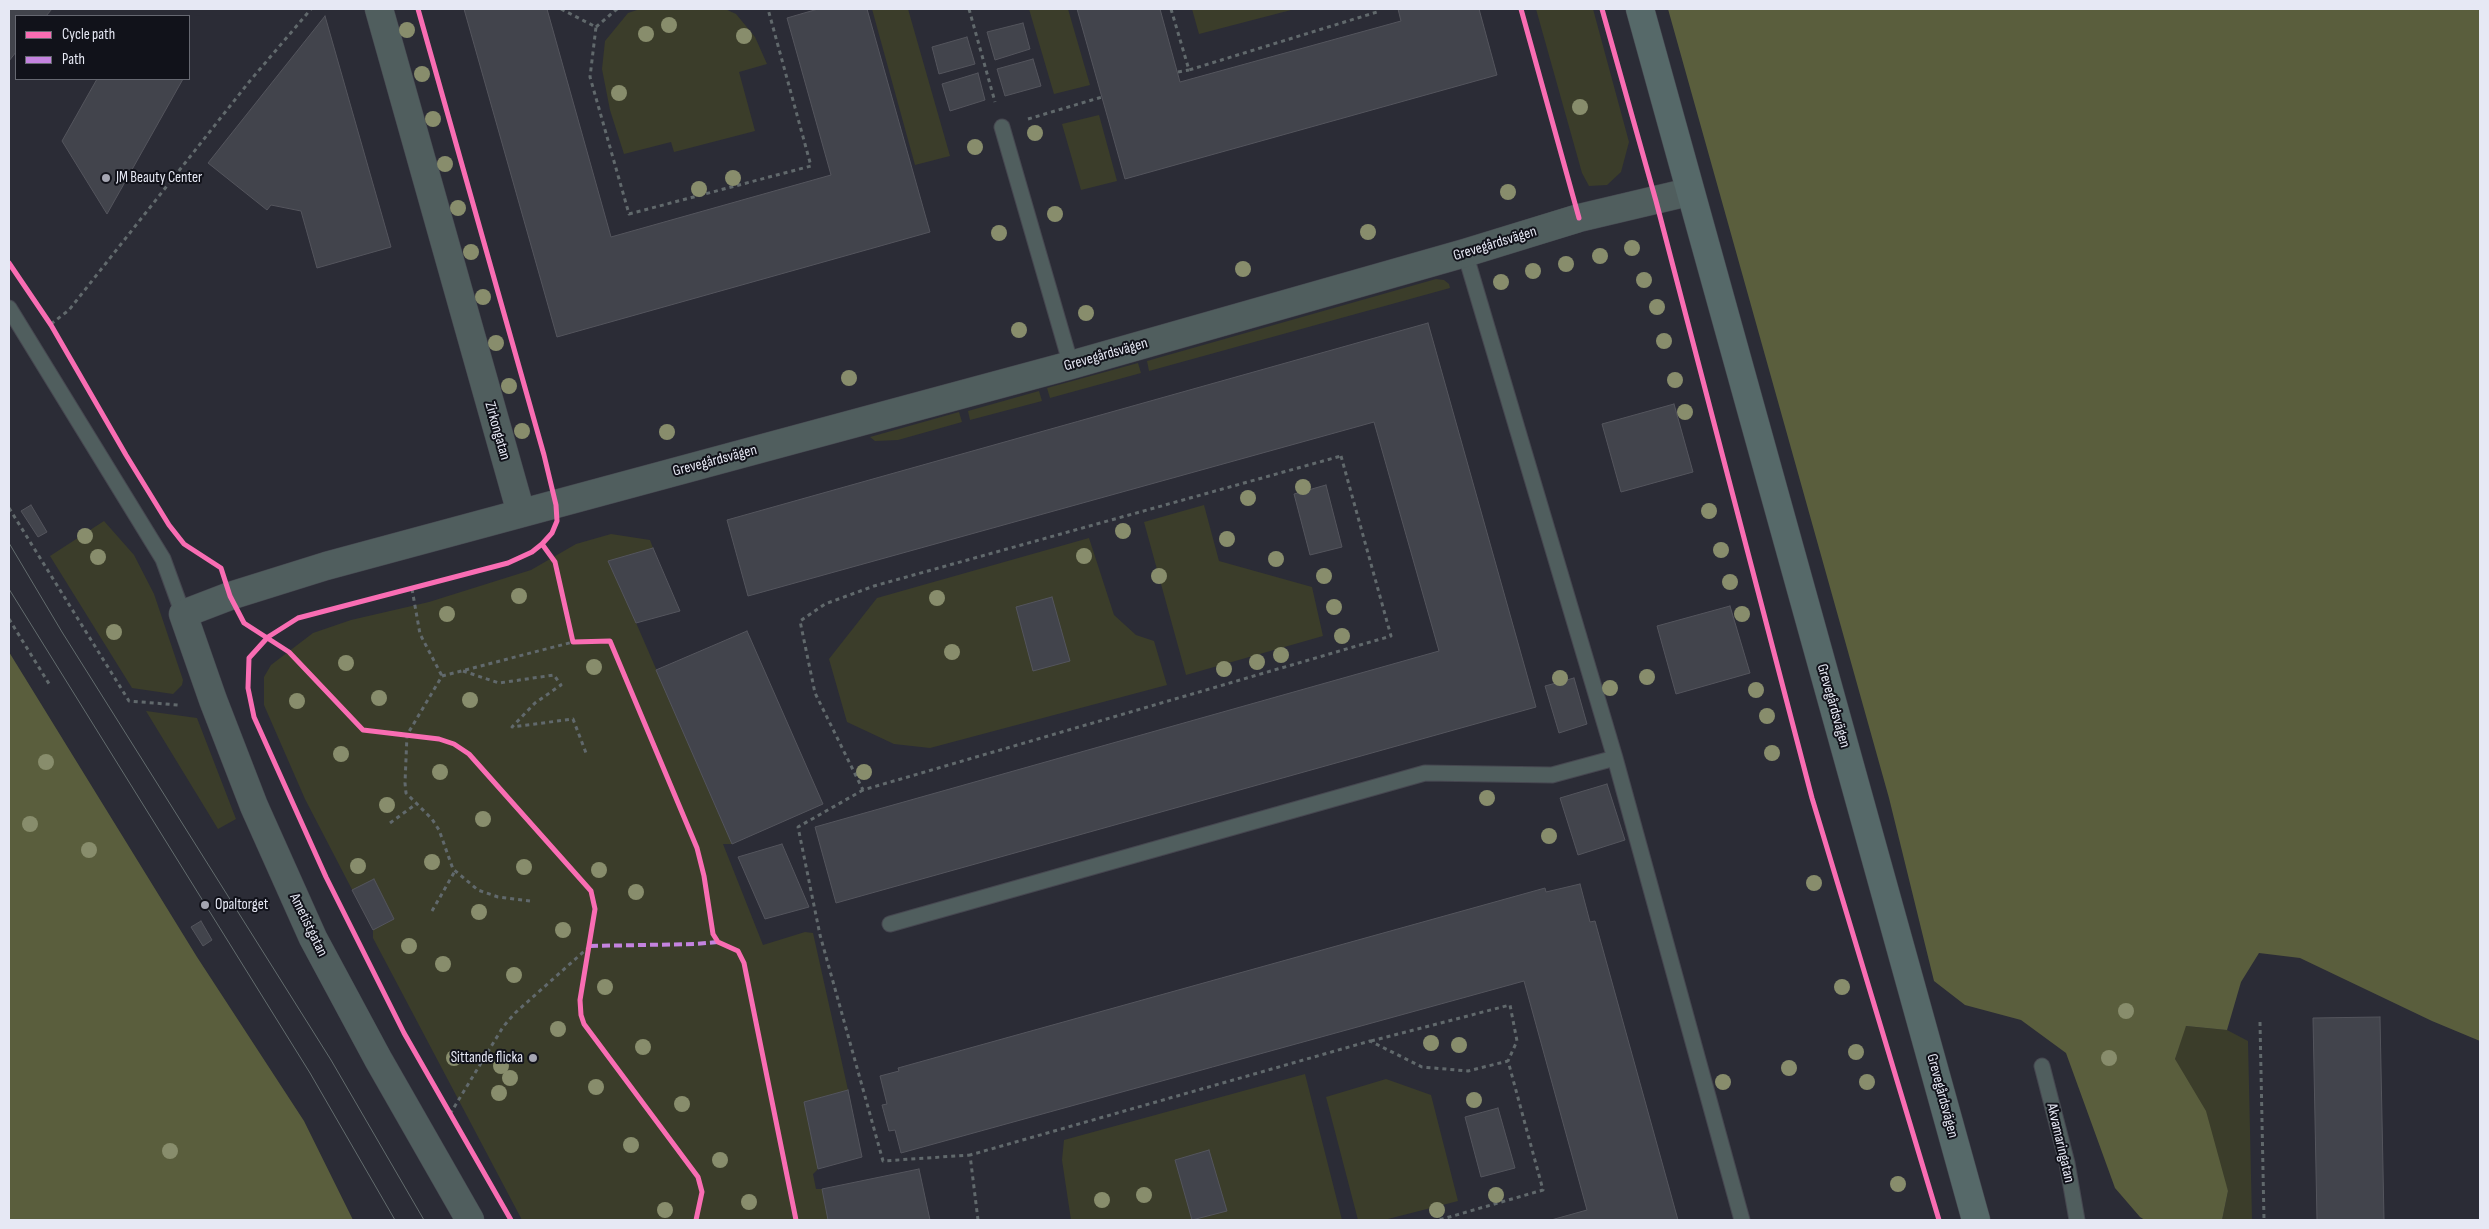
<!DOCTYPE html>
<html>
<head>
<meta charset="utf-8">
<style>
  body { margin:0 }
  #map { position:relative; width:2489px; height:1229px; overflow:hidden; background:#2b2c36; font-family:"Sofia Sans Condensed",sans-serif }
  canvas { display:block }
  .frame { position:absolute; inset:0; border:10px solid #e6e8f4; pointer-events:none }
  .legend { position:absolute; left:15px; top:15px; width:175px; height:65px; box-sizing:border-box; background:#11121a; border:1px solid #666871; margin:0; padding:6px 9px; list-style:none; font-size:15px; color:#e6e8f4 }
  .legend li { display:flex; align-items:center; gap:10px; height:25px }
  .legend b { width:25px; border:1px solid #666871 }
</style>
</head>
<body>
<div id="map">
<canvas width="2489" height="1229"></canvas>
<div class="frame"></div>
<ul class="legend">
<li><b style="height:6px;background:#f96db3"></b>Cycle path</li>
<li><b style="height:6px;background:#c483df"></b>Path</li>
</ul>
</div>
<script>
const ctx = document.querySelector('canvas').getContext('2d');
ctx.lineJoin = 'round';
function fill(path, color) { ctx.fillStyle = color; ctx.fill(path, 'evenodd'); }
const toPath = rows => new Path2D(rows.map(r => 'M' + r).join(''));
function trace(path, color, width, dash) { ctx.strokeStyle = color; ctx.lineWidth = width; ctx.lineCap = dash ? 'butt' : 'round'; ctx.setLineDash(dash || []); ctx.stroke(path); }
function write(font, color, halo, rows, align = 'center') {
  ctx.font = font + ' "Sofia Sans Condensed",sans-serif'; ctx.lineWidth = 4; ctx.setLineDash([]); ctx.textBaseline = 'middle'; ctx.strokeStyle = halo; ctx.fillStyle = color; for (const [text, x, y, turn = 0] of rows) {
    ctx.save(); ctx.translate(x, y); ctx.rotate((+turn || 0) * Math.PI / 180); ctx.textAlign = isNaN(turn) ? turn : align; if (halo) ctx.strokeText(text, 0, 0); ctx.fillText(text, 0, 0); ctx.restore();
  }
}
fill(toPath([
  [640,9,725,9,736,14,755,37,767,64,739,72,755,131,674,152,671,142,624,154,610,110,602,69,605,41,628,13],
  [872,9,908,9,950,156,915,165],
  [1029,9,1068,9,1090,85,1054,94],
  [1192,9,1295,9,1199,34],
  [1536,9,1593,9,1629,142,1621,172,1607,185,1589,186,1582,173],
  [1099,115,1117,181,1081,190,1062,124],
  [1436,279,1444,280,1449,284,1450,288,1149,371,1147,361],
  [1138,363,1141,373,1050,398,1047,388],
  [1039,391,1042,401,970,420,968,411],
  [959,412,962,422,898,440,875,441,870,437],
  [1204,505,1219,561,1312,587,1323,636,1186,675,1144,522],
  [104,521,134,555,154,594,183,680,182,685,173,694,132,688,50,556],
  [611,534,650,540,653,548,627,602,732,844,723,844,763,945,805,932,813,933,848,1090,804,1102,818,1169,813,1174,816,1189,822,1189,828,1220,522,1220,373,938,373,930,305,799,264,705,264,677,271,665,313,633,351,620,429,602,531,570,576,544],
  [1089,538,1114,615,1136,635,1154,641,1167,685,930,748,894,744,847,722,829,659,877,598],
  [146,711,197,718,236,819,218,829],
  [2185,1026,2227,1030,2248,1041,2252,1220,2222,1220,2228,1191,2175,1059],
  [1305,1074,1342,1220,1071,1220,1062,1160,1064,1140],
  [1386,1079,1431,1095,1458,1201,1384,1220,1358,1220,1326,1097]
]), '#3b3d2a');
fill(toPath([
  [1668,9,2480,9,2480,1041,2432,1021,2300,958,2259,953,2241,982,2227,1030,2186,1026,2175,1059,2206,1111,2228,1191,2222,1220,2145,1220,2140,1217,2115,1188,2066,1053,2021,1020,1965,1005,1934,981,1889,798],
  [9,652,197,957,304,1121,353,1220,9,1220]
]), '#5a5e3d');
const building = toPath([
  [9,9,52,9,46,16,16,16,16,52,9,61,9,9],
  [464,9,547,9,611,237,831,175,787,18,818,9,867,9,930,232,557,337,464,9],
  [1077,9,1160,9,1180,82,1401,21,1398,9,1479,9,1497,75,1125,179,1077,9],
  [325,16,391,247,317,268,301,211,271,205,267,210,208,163,325,16],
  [1023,23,1030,49,995,60,987,32,1023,23],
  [967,37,975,64,939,74,932,47,967,37],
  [1033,59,1041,86,1005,96,997,69,1033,59],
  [978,73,985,100,950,111,942,84,978,73],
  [97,79,183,79,107,214,62,141,97,79],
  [1428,323,1536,707,836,903,815,827,1439,651,1374,422,748,596,727,520,1428,323],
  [1674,404,1693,472,1621,492,1602,424,1674,404],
  [1326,485,1342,547,1310,555,1294,494,1326,485],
  [31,505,47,532,38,537,21,511,31,505],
  [653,548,680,611,636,623,608,561,653,548],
  [1052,597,1070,661,1033,671,1016,607,1052,597],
  [1730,606,1750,673,1676,694,1657,626,1730,606],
  [747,631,823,804,732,844,656,670,747,631],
  [1574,678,1587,724,1559,733,1545,686,1574,678],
  [1607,784,1625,840,1578,855,1560,798,1607,784],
  [782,844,809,907,765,919,738,857,782,844],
  [374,879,394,919,373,930,352,890,374,879],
  [1580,884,1590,922,1595,921,1678,1220,1551,1220,1587,1210,1524,981,901,1153,895,1130,889,1131,882,1105,887,1104,880,1076,899,1071,898,1068,1545,888,1546,892,1580,884],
  [201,921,212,940,203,946,191,927,201,921],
  [2380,1017,2384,1220,2317,1220,2313,1018,2380,1017],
  [848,1090,862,1157,818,1169,804,1102,848,1090],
  [1498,1108,1515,1168,1481,1177,1465,1117,1498,1108],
  [1209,1150,1227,1211,1192,1220,1175,1160,1209,1150],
  [919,1169,930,1220,828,1220,822,1189,919,1169]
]);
fill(building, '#42444c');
trace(building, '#54555d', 1);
const lane = toPath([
  [1002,127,1071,365],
  [1465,253,1615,758,1742,1220],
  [9,308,163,559,183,614],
  [890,924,1425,773,1552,775,1615,758],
  [2042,1066,2067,1163,2077,1220]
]);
const street = toPath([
  [379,9,521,513],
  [470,1220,378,1059,313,938,254,806,213,700,183,614,230,596,326,566,1071,365,1465,253,1579,218,1689,192]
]);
const secondary = toPath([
  [1640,9,1976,1220]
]);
trace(lane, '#464750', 17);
trace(street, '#464750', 29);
trace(secondary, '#464750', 29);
trace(toPath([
  [561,9,596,27,590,77,629,214,811,166,768,9],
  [969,9,995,102],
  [1171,9,1189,70,1377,12,1376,9],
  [596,27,617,9],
  [1178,72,1189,70],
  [1028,119,1102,97],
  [51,324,69,310,249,82,311,9],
  [1341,456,1391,636,863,790,815,693,800,621,825,604,874,586,1341,456],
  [9,508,129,701,178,705],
  [412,589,420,634,442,676],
  [9,619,51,687],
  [463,671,499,683,554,675,561,685,535,703,512,727,573,719,586,753],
  [863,790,798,827,820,935,883,1161,970,1155],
  [390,823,416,804],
  [530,901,498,897,478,890,453,869,439,830,432,819,406,793,405,783,407,735,442,676,573,642],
  [432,911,455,871],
  [2260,1022,2264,1220],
  [1371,1041,1510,1005,1517,1041,1508,1061],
  [450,1114,503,1027,515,1013,590,946],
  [978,1220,970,1155,1370,1041,1422,1067,1468,1071,1508,1061,1543,1190,1439,1220]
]), '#61696c', 3, [4, 4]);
trace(lane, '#505e5e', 15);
trace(street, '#505e5e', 28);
trace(secondary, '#566969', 28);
trace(toPath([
  [9,543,62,632,331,1060,424,1220],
  [9,589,310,1073,395,1220]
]), '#636c6e', 1);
trace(toPath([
  [590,946,696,944,718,942]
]), '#c483df', 4, [8, 4]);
trace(toPath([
  [418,9,544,455,556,505,557,521,552,533,542,544,532,552,508,563,298,618,268,637,249,658,248,688,254,717,326,877,404,1033,511,1220],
  [1521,9,1579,218],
  [1602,9,1656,201,1812,798,1939,1220],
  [9,263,51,325,126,455,169,525,184,544,221,568,230,596,244,623,289,652,363,730,439,739,454,744,469,754,591,891,595,909,580,1000,581,1015,584,1024,698,1177,702,1192,696,1220],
  [542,544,555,562,573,642,610,641,697,848,704,876,713,934,718,942,738,951,744,963,796,1220]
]), '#f96db3', 5);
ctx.fillStyle = '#888d6c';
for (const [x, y] of [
  [669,25],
  [407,30],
  [646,34],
  [744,36],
  [422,74],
  [619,93],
  [1580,107],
  [433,119],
  [1035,133],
  [975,147],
  [445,164],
  [733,178],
  [699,189],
  [1508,192],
  [458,208],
  [1055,214],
  [1368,232],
  [999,233],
  [1632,248],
  [471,252],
  [1600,256],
  [1566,264],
  [1243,269],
  [1533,271],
  [1644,280],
  [1501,282],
  [483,297],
  [1657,307],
  [1086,313],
  [1019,330],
  [1664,341],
  [496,343],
  [849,378],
  [1675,380],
  [509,386],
  [1685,412],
  [522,431],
  [667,432],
  [1303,487],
  [1248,498],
  [1709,511],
  [1123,531],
  [85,536],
  [1227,539],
  [1721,550],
  [1084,556],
  [98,557],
  [1276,559],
  [1159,576],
  [1324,576],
  [1730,582],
  [519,596],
  [937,598],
  [1334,607],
  [447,614],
  [1742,614],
  [114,632],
  [1342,636],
  [952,652],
  [1281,655],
  [1257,662],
  [346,663],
  [594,667],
  [1224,669],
  [1647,677],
  [1560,678],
  [1610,688],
  [1756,690],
  [379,698],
  [470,700],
  [297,701],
  [1767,716],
  [1772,753],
  [341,754],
  [46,762],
  [440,772],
  [864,772],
  [1487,798],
  [387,805],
  [483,819],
  [30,824],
  [1549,836],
  [89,850],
  [432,862],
  [358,866],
  [524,867],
  [599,870],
  [1814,883],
  [636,892],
  [479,912],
  [563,930],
  [409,946],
  [443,964],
  [514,975],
  [605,987],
  [1842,987],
  [2126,1011],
  [558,1029],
  [1431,1043],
  [1459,1045],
  [643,1047],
  [1856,1052],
  [454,1058],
  [2109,1058],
  [501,1066],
  [1789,1068],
  [510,1078],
  [1723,1082],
  [1867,1082],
  [596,1087],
  [499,1093],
  [1474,1100],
  [682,1104],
  [631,1145],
  [170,1151],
  [720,1160],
  [1898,1184],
  [1144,1195],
  [1496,1195],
  [1102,1200],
  [749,1202],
  [665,1210],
  [1437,1210]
]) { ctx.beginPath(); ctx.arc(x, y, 8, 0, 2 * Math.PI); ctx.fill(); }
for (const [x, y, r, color] of [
  [106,178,5,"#a5a6b2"],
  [205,905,5,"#a5a6b2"],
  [533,1058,5,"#a5a6b2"]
]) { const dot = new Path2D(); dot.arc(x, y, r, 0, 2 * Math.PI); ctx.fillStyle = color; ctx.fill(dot); trace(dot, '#11121a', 2); }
write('15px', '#e6e8f4', '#11121a', [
  ["JM Beauty Center",116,178],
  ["Opaltorget",215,905],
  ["Sittande flicka",523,1058,"right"]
], 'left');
write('15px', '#e6e8f4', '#11121a', [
  ["Grevegårdsvägen",1495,244,-17],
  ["Grevegårdsvägen",1106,355,-16],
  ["Zirkongatan",497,431,74],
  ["Grevegårdsvägen",715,461,-15],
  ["Grevegårdsvägen",1833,706,74],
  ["Ametistgatan",308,925,64],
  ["Grevegårdsvägen",1942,1096,75],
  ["Akvamaringatan",2060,1143,77]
]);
</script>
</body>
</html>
